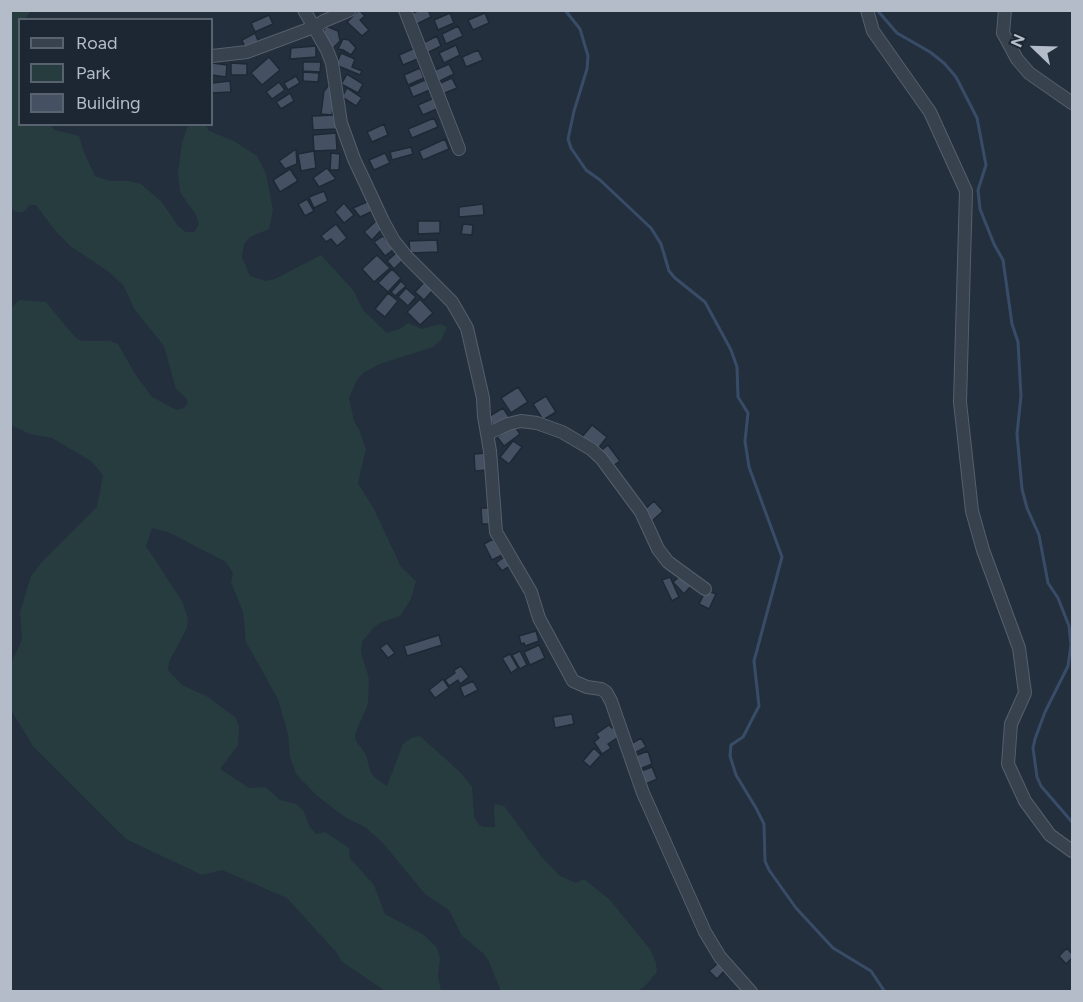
<!DOCTYPE html>
<html>
<head>
<meta charset="utf-8">
<style>
  body { margin:0 }
  #map { position:relative; width:1083px; height:1002px; overflow:hidden; background:#242f3e; font-family:Figtree,sans-serif }
  canvas { display:block }
  .frame { position:absolute; inset:0; border:12px solid #b4bcc9; pointer-events:none }
  .legend { position:absolute; left:18px; top:18px; width:195px; height:108px; box-sizing:border-box; background:#1d2633; border:2px solid #59626f; margin:0; padding:8px 10px; list-style:none; font-size:18px; color:#b4bcc9 }
  .legend li { display:flex; align-items:center; gap:12px; height:30px }
  .legend b { width:30px; border:2px solid #59626f }
  .north { position:absolute; left:1005px; top:18px; width:60px; height:60px; -webkit-text-stroke:4px #1d2633; paint-order:stroke; rotate:293deg; font-size:16px; font-weight:700; line-height:24px; text-align:center; color:#b4bcc9 }
  .north::after { content:''; display:block; margin:auto; width:21px; height:27px; background:#b4bcc9; clip-path:polygon(50% 0,100% 100%,50% 72%,0 100%) }
</style>
</head>
<body>
<div id="map">
<canvas width="1083" height="1002"></canvas>
<div class="frame"></div>
<ul class="legend">
<li><b style="height:8px;background:#38414e"></b>Road</li>
<li><b style="height:16px;background:#263c3f"></b>Park</li>
<li><b style="height:16px;background:#455162"></b>Building</li>
</ul>
<div class="north">N</div>
</div>
<script>
const ctx = document.querySelector('canvas').getContext('2d');
ctx.lineJoin = 'round';
function fill(path, color) { ctx.fillStyle = color; ctx.fill(path, 'evenodd'); }
const toPath = rows => new Path2D(rows.map(r => 'M' + r).join(''));
function trace(path, color, width, dash) { ctx.strokeStyle = color; ctx.lineWidth = width; ctx.lineCap = dash ? 'butt' : 'round'; ctx.setLineDash(dash || []); ctx.stroke(path); }
fill(toPath([
  [31,10,27,17,28,19,20,20,20,124,50,125,55,130,79,136,83,150,95,176,110,181,128,181,141,184,162,202,178,226,186,232,194,232,199,224,196,215,180,192,178,173,182,143,188,125,206,125,209,131,234,141,257,156,266,174,273,210,271,220,269,229,250,237,244,244,242,257,250,276,266,281,275,279,321,255,353,290,363,310,387,333,400,329,408,323,422,329,440,324,447,327,441,340,433,347,380,364,363,373,357,380,349,398,354,421,359,429,366,449,358,483,374,509,401,567,416,581,411,599,400,616,382,622,374,627,362,642,361,652,369,679,368,704,355,734,355,739,366,755,370,770,374,777,387,786,403,744,411,738,420,736,461,773,472,787,474,817,479,825,483,827,495,827,494,808,495,804,504,806,541,856,560,876,576,883,584,879,609,899,650,949,656,963,657,972,644,987,637,991,501,991,489,962,484,954,462,936,449,910,425,894,382,842,365,827,346,818,316,795,296,774,290,757,288,734,278,699,246,642,243,612,231,582,233,573,226,562,170,533,152,528,146,546,182,601,188,619,187,628,169,662,168,670,182,685,208,697,235,717,239,726,238,745,220,769,249,788,265,787,280,800,296,804,303,810,310,827,316,834,325,832,349,848,350,858,374,885,385,914,424,935,437,948,440,958,438,976,441,991,385,991,341,961,337,953,287,898,222,870,202,875,126,839,33,746,11,710,11,663,22,640,20,612,31,576,42,562,97,507,103,475,91,461,52,438,30,434,11,425,11,308,19,300,46,302,74,336,81,341,110,341,118,344,135,374,152,397,177,410,184,408,188,404,186,398,176,389,164,346,135,310,123,285,109,272,69,245,53,228,36,205,30,205,23,212,18,212,11,209,11,11]
]), '#263c3f');
trace(toPath([
  [565,10,580,29,588,56,587,69,574,111,568,139,571,148,586,170,600,180,651,228,661,244,669,271,675,278,705,302,731,350,737,367,738,397,748,413,745,441,749,467,782,557,754,661,759,706,743,737,731,745,730,756,736,775,756,808,764,824,765,861,769,870,796,908,833,948,871,971,885,992],
  [877,10,897,33,930,52,944,63,956,77,977,118,986,165,978,190,980,209,994,244,1003,260,1012,324,1018,342,1021,396,1017,434,1022,489,1027,508,1039,535,1048,583,1058,598,1069,626,1071,645,1068,666,1045,712,1035,739,1033,748,1037,777,1041,786,1072,822]
]), '#394c67', 3);
const building = toPath([
  [359,10,365,16,360,20,369,30,362,36,347,22,359,10],
  [419,10,428,10,431,17,415,25,410,15,419,10],
  [450,13,454,23,438,30,434,20,450,13],
  [485,13,489,23,473,30,468,20,485,13],
  [269,15,273,24,255,32,251,23,269,15],
  [326,26,338,31,340,41,331,50,321,36,326,26],
  [458,26,463,36,446,44,442,34,458,26],
  [255,33,259,43,245,48,242,40,255,33],
  [437,36,441,46,425,54,421,44,437,36],
  [343,39,349,40,356,48,351,55,343,50,338,49,343,39],
  [456,45,460,55,444,63,439,53,456,45],
  [316,46,316,57,290,59,291,48,316,46],
  [415,48,420,58,403,65,399,55,415,48],
  [478,50,483,60,466,67,462,57,478,50],
  [341,53,355,59,352,67,362,71,360,75,336,65,341,53],
  [269,57,280,70,262,85,251,73,269,57],
  [303,62,321,62,320,72,303,71,303,62],
  [212,63,227,65,226,77,212,75,212,63],
  [231,63,247,64,247,75,231,75,231,63],
  [449,64,454,74,438,82,433,71,449,64],
  [420,68,424,78,408,85,404,75,420,68],
  [303,72,319,73,318,82,303,81,303,72],
  [347,74,363,84,358,93,341,84,347,74],
  [296,76,300,83,288,90,284,83,296,76],
  [452,78,457,88,440,95,436,85,452,78],
  [425,80,430,90,413,97,409,87,425,80],
  [230,81,231,92,212,93,212,83,230,81],
  [279,82,285,90,272,99,266,92,279,82],
  [329,85,336,86,332,115,321,114,324,91,329,85],
  [347,88,362,98,356,106,342,97,347,88],
  [290,93,294,101,281,109,276,102,290,93],
  [434,98,439,108,423,115,418,105,434,98],
  [336,115,337,129,313,130,312,116,336,115],
  [434,118,438,127,412,138,408,129,434,118],
  [384,124,388,135,372,142,367,132,384,124],
  [336,133,337,150,314,151,313,135,336,133],
  [445,139,449,149,423,160,419,151,445,139],
  [411,147,413,154,392,160,390,152,411,147],
  [296,149,297,164,285,169,279,161,296,149],
  [314,151,316,168,301,171,298,154,314,151],
  [331,153,340,154,339,170,330,170,331,153],
  [385,153,390,163,374,170,369,160,385,153],
  [327,168,336,179,319,187,313,178,327,168],
  [290,169,298,181,280,192,273,180,290,169],
  [324,191,328,201,314,208,309,197,324,191],
  [307,199,314,211,305,216,298,204,307,199],
  [369,201,373,211,360,217,353,208,369,201],
  [344,203,354,215,344,223,335,212,344,203],
  [483,204,484,215,459,217,459,207,483,204],
  [376,221,383,228,372,240,364,232,376,221],
  [418,221,440,221,440,233,418,234,418,221],
  [336,224,347,238,337,246,331,239,326,242,321,236,336,224],
  [463,224,473,225,472,235,461,234,463,224],
  [383,236,394,249,385,256,374,242,383,236],
  [437,240,438,252,410,253,409,241,437,240],
  [397,252,404,259,394,269,387,261,397,252],
  [377,255,390,268,374,282,362,269,377,255],
  [392,269,401,278,388,292,378,283,392,269],
  [401,281,406,286,395,296,391,292,401,281],
  [425,281,434,289,424,300,415,292,425,281],
  [406,288,416,297,408,306,398,297,406,288],
  [388,293,398,301,385,317,375,309,388,293],
  [420,299,433,313,420,325,407,312,420,299],
  [518,387,528,402,511,413,501,398,518,387],
  [546,396,556,412,543,420,533,404,546,396],
  [503,408,509,417,494,426,488,417,503,408],
  [514,425,520,434,504,446,497,437,514,425],
  [592,425,607,437,597,450,581,438,592,425],
  [513,441,522,447,509,464,500,457,513,441],
  [608,445,620,461,610,468,599,452,608,445],
  [487,453,488,470,475,471,474,454,487,453],
  [654,501,663,511,651,522,642,512,654,501],
  [481,508,491,508,491,524,482,524,481,508],
  [493,539,502,555,492,560,484,544,493,539],
  [504,557,510,566,502,571,496,563,504,557],
  [681,575,691,586,684,594,673,582,681,575],
  [670,577,679,597,672,601,662,580,670,577],
  [706,590,716,594,709,609,699,604,706,590],
  [536,631,539,641,525,646,524,643,521,644,519,636,536,631],
  [439,635,442,645,407,656,404,646,439,635],
  [387,643,395,653,388,658,380,648,387,643],
  [539,645,545,658,530,665,524,652,539,645],
  [520,651,527,665,520,669,512,655,520,651],
  [510,654,518,668,511,673,502,658,510,654],
  [461,666,469,677,460,684,458,680,449,686,445,680,455,673,454,670,461,666],
  [443,679,449,688,435,698,429,690,443,679],
  [473,681,478,690,464,697,460,687,473,681],
  [572,714,574,724,555,728,553,717,572,714],
  [609,725,612,728,614,727,620,736,608,744,611,748,602,754,594,742,599,738,596,734,609,725],
  [641,738,646,747,633,754,629,745,641,738],
  [594,748,601,755,590,767,583,761,594,748],
  [648,751,652,764,640,769,635,756,648,751],
  [652,767,657,779,646,784,641,771,652,767],
  [1067,948,1072,954,1072,958,1066,964,1059,956,1067,948],
  [718,963,725,970,717,979,709,971,718,963]
]);
fill(building, '#455162');
trace(building, '#1f2835', 1.5);
const minor = toPath([
  [350,10,324,21,314,27,327,50,332,63,341,123,354,159,383,221,394,241,407,257,452,302,467,328,483,398,484,416,490,451,496,532,531,592,539,618,573,681,587,687,601,689,606,692,611,701,643,793,705,932,720,957,751,992],
  [405,10,459,149],
  [867,10,873,31,930,112,966,191,960,402,972,511,983,550,1019,648,1025,693,1011,724,1008,764,1025,801,1050,835,1072,851],
  [1005,10,1003,33,1017,59,1029,73,1072,103],
  [212,56,247,52,314,27,304,10],
  [487,434,508,424,521,421,537,423,562,432,591,449,601,458,641,512,658,549,668,562,705,589]
]);
trace(minor, '#565f6c', 14);
trace(minor, '#38414e', 12);
</script>
</body>
</html>
